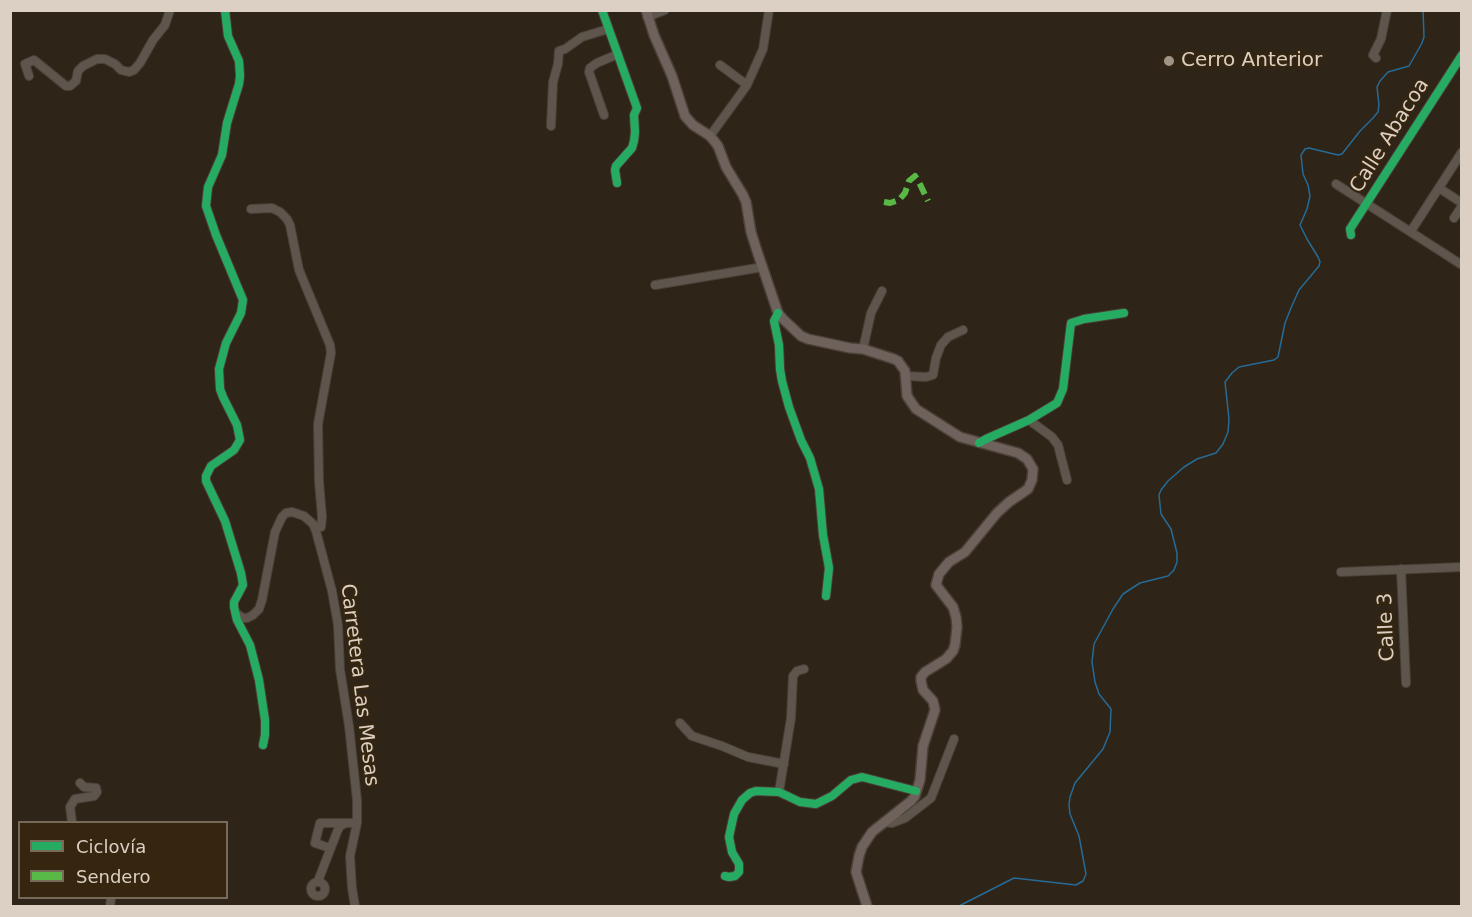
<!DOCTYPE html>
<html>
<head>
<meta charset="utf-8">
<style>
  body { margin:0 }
  #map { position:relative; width:1472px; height:917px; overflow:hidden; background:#2e2518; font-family:"DejaVu Sans",sans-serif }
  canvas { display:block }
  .frame { position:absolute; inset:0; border:12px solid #dbd0c3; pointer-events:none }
  .legend { position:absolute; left:18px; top:821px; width:210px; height:78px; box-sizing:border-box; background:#362610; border:2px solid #786a58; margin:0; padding:8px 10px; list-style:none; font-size:18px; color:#dbd0c3 }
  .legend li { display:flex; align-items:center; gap:12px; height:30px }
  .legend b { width:30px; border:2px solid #786a58 }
</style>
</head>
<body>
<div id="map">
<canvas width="1472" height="917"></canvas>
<div class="frame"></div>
<ul class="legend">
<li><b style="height:8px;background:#26ab63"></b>Ciclovía</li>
<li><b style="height:8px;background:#58b947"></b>Sendero</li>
</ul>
</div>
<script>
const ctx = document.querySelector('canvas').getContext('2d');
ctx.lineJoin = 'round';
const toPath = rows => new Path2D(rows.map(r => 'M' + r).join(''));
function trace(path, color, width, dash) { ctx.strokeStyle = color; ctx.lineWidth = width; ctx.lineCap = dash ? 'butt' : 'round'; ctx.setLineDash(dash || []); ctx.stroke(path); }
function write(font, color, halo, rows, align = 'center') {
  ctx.font = font + ' "DejaVu Sans",sans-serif'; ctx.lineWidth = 4.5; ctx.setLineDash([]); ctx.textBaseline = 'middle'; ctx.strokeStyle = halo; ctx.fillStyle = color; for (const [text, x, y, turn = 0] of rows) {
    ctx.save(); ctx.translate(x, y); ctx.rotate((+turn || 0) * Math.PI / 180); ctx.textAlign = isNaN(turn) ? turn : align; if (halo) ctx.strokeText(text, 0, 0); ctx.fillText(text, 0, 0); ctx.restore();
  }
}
trace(toPath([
  [959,906,1014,878,1076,885,1083,881,1086,874,1079,836,1070,814,1069,805,1070,797,1075,783,1103,749,1110,732,1111,709,1099,694,1095,682,1092,662,1094,644,1113,609,1123,594,1140,583,1168,576,1174,570,1177,562,1177,553,1171,529,1161,514,1159,495,1161,490,1168,481,1184,467,1197,459,1216,453,1223,444,1228,432,1229,419,1225,382,1232,373,1239,367,1274,360,1278,357,1285,323,1291,308,1299,290,1319,266,1320,262,1318,257,1307,239,1300,225,1307,209,1310,196,1308,185,1303,174,1301,155,1305,149,1309,148,1338,155,1342,154,1360,131,1373,118,1378,112,1379,105,1377,87,1380,81,1388,72,1409,66,1422,43,1424,37,1423,10]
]), '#266b97', 1.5);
const minor = toPath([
  [225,10,228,36,239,61,240,76,239,84,227,123,222,155,208,187,206,206,216,235,243,300,241,313,226,343,219,369,220,389,223,397,237,425,240,440,234,450,211,466,206,476,206,481,225,521,241,573,243,585,234,602,234,607,237,620,250,645,259,680,265,720,265,735,263,745],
  [602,10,637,108,634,115,635,132,634,141,632,148,616,166,615,170,617,183],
  [647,17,665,10],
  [1376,58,1373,55,1381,39,1387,10],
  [720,65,747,85],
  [29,76,25,64,34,60,66,86,70,86,76,81,78,71,83,66,97,59,105,59,115,64,121,70,129,72,134,70,140,63,153,40,165,25,170,10],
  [604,115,589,72,590,68,597,63,618,54],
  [551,126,553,82,558,64,559,51,565,49,582,37,608,29],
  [710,136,747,85,763,49,769,10],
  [1336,184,1462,265],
  [1439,188,1462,203],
  [251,209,272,208,280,212,287,219,290,225,299,270,330,345,331,353,318,424,319,481,322,517,321,527,314,526],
  [1454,218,1462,206],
  [1411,231,1462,152],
  [1351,235,1350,229,1462,55],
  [655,285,763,267],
  [778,313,774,321,779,345,780,369,782,381,789,407,801,440,810,458,819,489,823,535,829,568,826,596],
  [863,349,871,313,882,291],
  [906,376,926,377,933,375,936,358,941,345,948,337,963,330],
  [1029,420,1052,437,1058,445,1067,480],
  [979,443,986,439,1029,420,1057,403,1063,389,1071,323,1084,319,1124,313],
  [1401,569,1406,683],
  [1341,572,1462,567],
  [237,614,243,618,247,618,253,615,259,609,262,600,275,532,282,517,286,513,292,512,304,516,313,524,316,531,332,591,338,625,340,669,349,726,357,800,357,823,350,856,352,888,355,906],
  [680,723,692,736,722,746,748,757,784,764],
  [779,792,791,718,793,676,797,671,804,669],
  [72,822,70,807,75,799,94,796,97,792,96,788,84,787,80,783],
  [884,822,892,823,905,818,931,798,954,739],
  [330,848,315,843,320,823,344,823],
  [725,876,729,877,735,876,739,872,739,864,732,852,729,837,734,814,742,800,750,793,756,791,779,792,800,802,816,804,832,796,851,780,862,777,916,791],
  [318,881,337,832,340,826,346,823,357,823],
  '311 889a7 7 0 1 1 14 0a7 7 0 1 1-14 0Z',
  [110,906,111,898]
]);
const major = toPath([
  [646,10,654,35,672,76,685,116,693,125,710,136,715,142,718,146,726,167,743,195,746,202,751,232,757,251,778,313,783,319,801,336,808,339,850,348,863,349,894,359,898,361,905,371,907,396,916,409,960,437,1018,453,1027,459,1033,469,1032,480,1028,489,1009,502,997,513,965,552,949,562,939,574,936,585,953,607,956,617,957,627,955,645,953,651,946,659,925,672,921,677,921,681,923,690,933,701,935,710,923,746,920,780,915,796,911,801,872,832,862,847,859,856,856,872,867,906]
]);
trace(minor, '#494137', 10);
trace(major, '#494137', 12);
trace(minor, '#5e564d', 8);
trace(major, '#6f625c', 9);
trace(toPath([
  [884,202,890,203,899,200,905,193,909,181,915,176,918,180,928,201]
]), '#58b947', 6, [12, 6]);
trace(toPath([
  [225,10,228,36,239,61,240,76,239,84,227,123,222,155,208,187,206,206,216,235,243,300,241,313,226,343,219,369,220,389,223,397,237,425,240,440,234,450,211,466,206,476,206,481,225,521,241,573,243,585,234,602,234,607,237,620,250,645,259,680,265,720,265,735,263,745],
  [602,10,637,108,634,115,635,132,634,141,632,148,616,166,615,170,617,183],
  [1351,235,1350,229,1462,55],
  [778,313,774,321,779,345,780,369,782,381,789,407,801,440,810,458,819,489,823,535,829,568,826,596],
  [979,443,986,439,1029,420,1057,403,1063,389,1071,323,1084,319,1124,313],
  [725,876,729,877,735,876,739,872,739,864,732,852,729,837,734,814,742,800,750,793,756,791,779,792,800,802,816,804,832,796,851,780,862,777,916,791]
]), '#26ab63', 8);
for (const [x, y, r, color] of [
  [1169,61,6,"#9e9487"]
]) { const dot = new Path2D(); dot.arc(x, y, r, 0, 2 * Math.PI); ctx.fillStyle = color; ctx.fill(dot); trace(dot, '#362610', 2); }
write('20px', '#dbd0c3', '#362610', [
  ["Cerro Anterior",1181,61]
], 'left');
write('20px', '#dbd0c3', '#362610', [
  ["Calle Abacoa",1390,136,-58],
  ["Calle 3",1387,627,-92],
  ["Carretera Las Mesas",359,685,83]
]);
</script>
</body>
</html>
